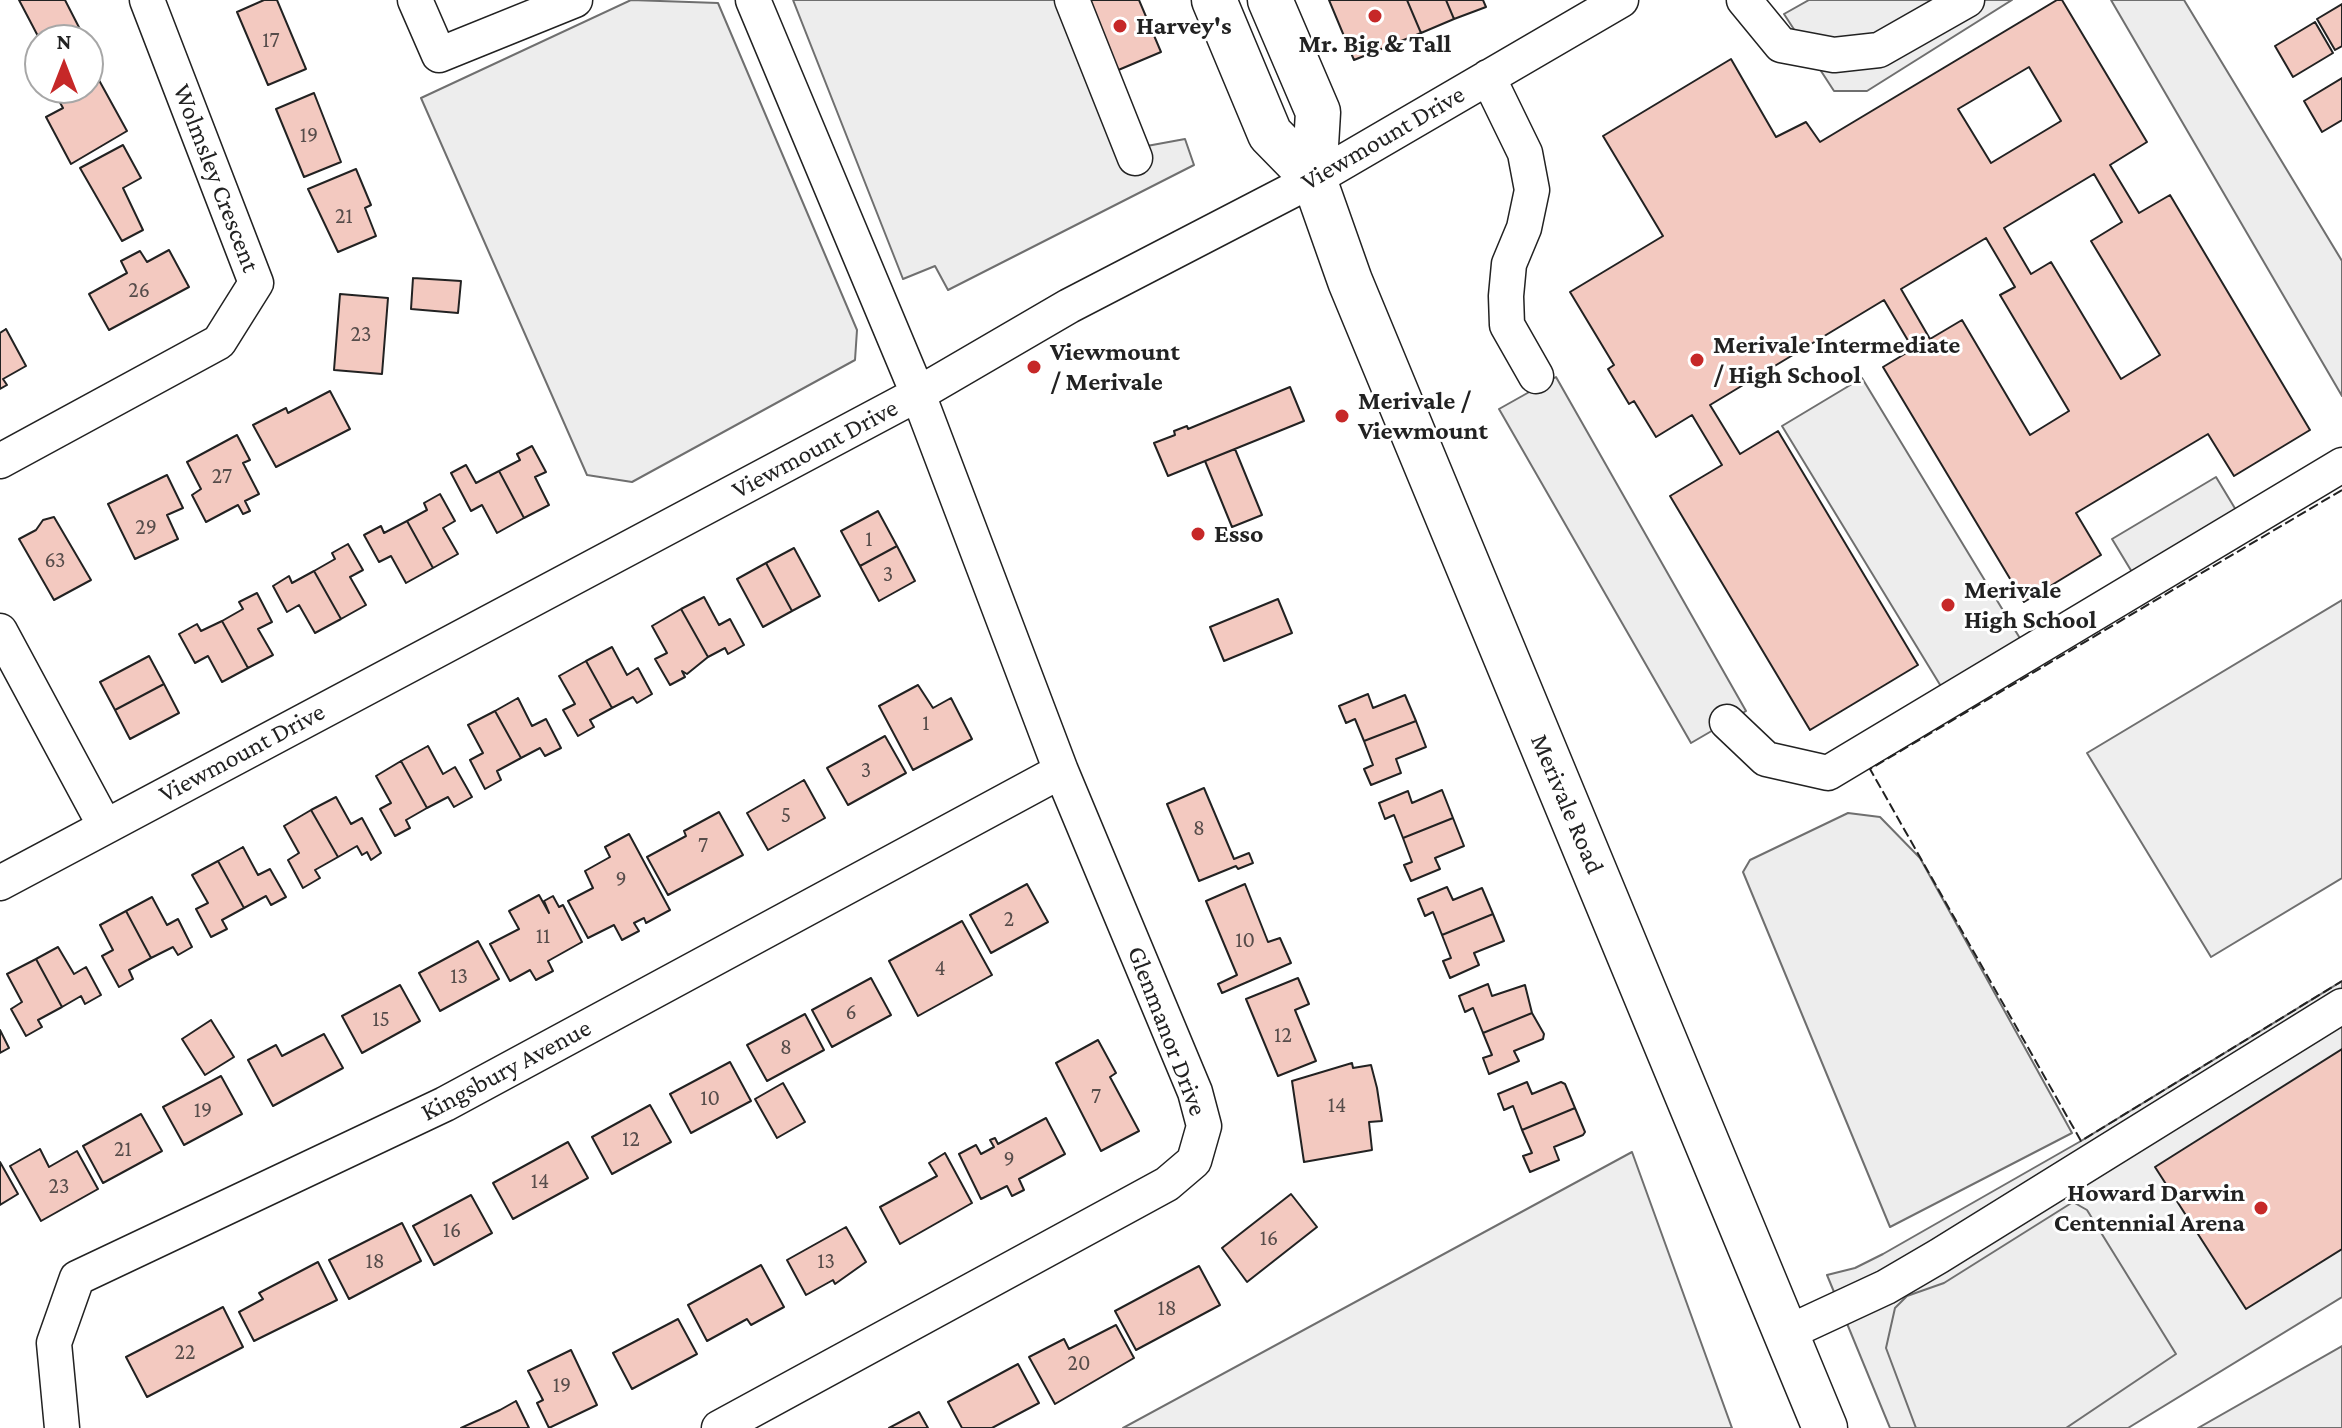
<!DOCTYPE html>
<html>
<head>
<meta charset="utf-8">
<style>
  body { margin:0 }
  #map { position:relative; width:2342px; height:1428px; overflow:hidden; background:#fff; font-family:"Crimson Pro",serif }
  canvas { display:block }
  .north { position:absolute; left:24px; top:24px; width:80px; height:80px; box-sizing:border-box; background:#fff; border:2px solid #a7a7a7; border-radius:50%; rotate:0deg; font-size:22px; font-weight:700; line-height:32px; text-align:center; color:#222 }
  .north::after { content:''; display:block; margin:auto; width:28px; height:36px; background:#c62828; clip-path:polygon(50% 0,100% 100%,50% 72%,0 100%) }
</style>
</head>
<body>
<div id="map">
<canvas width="2342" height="1428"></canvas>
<div class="north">N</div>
</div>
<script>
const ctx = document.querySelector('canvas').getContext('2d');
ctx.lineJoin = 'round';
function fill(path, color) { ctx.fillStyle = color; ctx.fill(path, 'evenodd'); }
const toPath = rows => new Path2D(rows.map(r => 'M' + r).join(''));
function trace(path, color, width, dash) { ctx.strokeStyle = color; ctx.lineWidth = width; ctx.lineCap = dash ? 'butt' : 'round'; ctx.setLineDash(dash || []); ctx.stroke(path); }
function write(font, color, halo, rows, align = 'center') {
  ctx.font = font + ' "Crimson Pro",serif'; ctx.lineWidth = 6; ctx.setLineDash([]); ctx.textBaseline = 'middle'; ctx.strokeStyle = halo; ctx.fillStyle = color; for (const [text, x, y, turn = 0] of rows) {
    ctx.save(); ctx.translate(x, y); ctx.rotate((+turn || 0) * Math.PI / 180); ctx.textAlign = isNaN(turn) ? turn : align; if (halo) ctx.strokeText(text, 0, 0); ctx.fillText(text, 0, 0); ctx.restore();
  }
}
const green = toPath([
  [2342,600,2342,878,2211,957,2087,753,2342,600],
  [2342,981,2342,1297,2128,1428,1890,1428,1827,1275,1855,1268,1883,1254,2081,1141,2342,981],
  [1632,1152,1732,1428,1123,1428,1632,1152]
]);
fill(green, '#eee');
trace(green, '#6f6f6f', 2);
const parking = toPath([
  [631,0,718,3,857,330,855,360,632,482,587,475,421,98,631,0],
  [793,0,1064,0,1125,150,1185,139,1194,165,948,290,935,266,903,279,793,0],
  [1809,0,2012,0,1867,91,1834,91,1784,14,1809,0],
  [2111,0,2184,0,2342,261,2342,396,2111,0],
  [1556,377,1746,711,1691,743,1499,409,1556,377],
  [1862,378,2021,640,1942,688,1782,426,1862,378],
  [2216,477,2239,515,2135,577,2112,539,2216,477],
  [1848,813,1880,817,1920,858,2072,1133,1890,1227,1743,872,1750,860,1848,813],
  [2073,1202,2087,1210,2176,1354,2066,1428,1916,1428,1886,1348,1895,1308,1907,1296,1944,1283,2073,1202],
  [2342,1346,2342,1428,2198,1428,2342,1346]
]);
fill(parking, '#ededed');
trace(parking, '#6f6f6f', 2);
const building = toPath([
  [19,0,65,0,85,39,40,40,19,0],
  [264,0,277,0,306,69,268,85,237,12,264,0],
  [1079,0,1139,0,1161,52,1116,71,1079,0],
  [1329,0,1407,0,1421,33,1354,60,1329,0],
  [1407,0,1446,0,1454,19,1421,33,1407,0],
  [1446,0,1483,0,1486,7,1454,19,1446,0],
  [2057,0,2062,0,2147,142,2110,165,2139,213,2170,195,2310,430,2234,476,2208,434,2076,513,2101,555,2024,602,1883,367,1913,349,1884,300,1710,405,1740,454,1778,431,1918,665,1810,730,1670,496,1722,465,1692,415,1656,437,1634,401,1629,404,1608,369,1614,365,1570,292,1663,236,1603,136,1731,59,1776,137,1806,122,1820,142,2057,0],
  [2029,67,2061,121,1991,163,1958,109,2029,67],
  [2094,174,2122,222,2091,241,2160,355,2121,379,2051,262,2031,274,2004,228,2094,174],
  [1986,238,2015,287,2000,295,2069,411,2030,435,1962,320,1930,339,1901,289,1986,238],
  [2342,4,2342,46,2335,50,2317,19,2342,4],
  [2315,22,2333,53,2293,77,2275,46,2315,22],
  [89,62,127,131,71,164,46,117,63,108,52,88,88,88,89,62],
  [2342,78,2342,120,2322,132,2304,101,2342,78],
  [314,93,341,162,304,177,276,109,314,93],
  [123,145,141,178,123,188,143,230,122,241,80,168,123,145],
  [356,169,371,205,365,208,376,236,338,252,308,189,356,169],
  [169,250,189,287,109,330,89,294,127,273,121,261,140,251,147,262,169,250],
  [413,278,461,281,458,313,411,309,413,278],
  [340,294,388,298,382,374,334,370,340,294],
  [6,329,26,366,3,379,7,385,0,389,0,333,6,329],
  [1290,387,1304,421,1168,476,1154,443,1175,435,1174,431,1187,426,1188,429,1290,387],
  [330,391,350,429,276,467,253,425,286,408,288,413,330,391],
  [237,435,250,460,243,463,259,494,245,501,250,511,243,514,238,505,206,522,192,495,201,489,187,462,237,435],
  [532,446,546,472,535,477,549,505,524,518,499,471,520,460,517,454,532,446],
  [1235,449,1262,515,1232,527,1205,461,1235,449],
  [466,465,476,483,499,471,524,518,497,533,482,505,471,511,451,473,466,465],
  [167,475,183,508,167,515,178,539,135,559,108,504,167,475],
  [440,494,455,521,443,528,458,554,433,568,407,521,427,510,424,503,440,494],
  [878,511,897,546,860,566,841,531,878,511],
  [54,517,91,580,54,600,19,539,36,530,43,520,54,517],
  [407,521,433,568,406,583,391,556,379,562,364,535,381,526,384,533,407,521],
  [348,544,363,570,350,577,366,605,341,619,314,571,335,559,332,553,348,544],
  [897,546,915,581,879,601,860,566,897,546],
  [794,548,820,596,792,611,766,563,794,548],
  [766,563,792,611,763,627,737,579,766,563],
  [314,571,341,619,315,633,299,605,287,612,273,586,289,576,292,583,314,571],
  [257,593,272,622,258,629,273,655,248,668,222,621,243,609,239,602,257,593],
  [704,597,719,625,730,619,744,645,728,654,725,648,708,657,681,609,704,597],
  [1278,599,1292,633,1224,661,1210,627,1278,599],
  [681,609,708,657,687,674,682,671,685,677,670,685,655,659,667,653,652,626,681,609],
  [222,621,248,668,222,682,208,656,195,663,179,634,197,624,201,631,222,621],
  [612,647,627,675,638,668,652,694,637,703,633,697,612,708,586,661,612,647],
  [149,656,164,684,115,710,100,682,149,656],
  [586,661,612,708,590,720,594,727,578,736,563,710,575,704,559,676,586,661],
  [164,684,179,713,130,739,115,710,164,684],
  [918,685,933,708,951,698,972,739,913,770,879,706,918,685],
  [1368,694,1373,708,1405,695,1416,721,1364,741,1355,719,1346,723,1339,706,1368,694],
  [518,698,532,726,546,719,561,748,545,756,540,748,521,758,495,711,518,698],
  [495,711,521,758,497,771,501,780,485,789,470,760,483,753,468,725,495,711],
  [1416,721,1426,747,1396,759,1401,773,1371,785,1364,769,1373,765,1364,741,1416,721],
  [885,736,906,773,848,805,827,768,885,736],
  [428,746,443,774,455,767,472,797,454,807,448,797,427,808,401,761,428,746],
  [401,761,427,808,406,820,410,828,395,836,380,809,391,803,376,776,401,761],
  [804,780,825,818,768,850,747,813,804,780],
  [1204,788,1234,859,1249,853,1253,863,1238,869,1236,866,1199,881,1167,804,1204,788],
  [1442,790,1453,818,1403,838,1394,815,1385,819,1379,803,1408,791,1412,803,1442,790],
  [336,797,351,824,362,818,381,853,371,860,367,852,362,855,357,846,338,857,311,810,336,797],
  [311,810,338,857,315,870,320,878,303,888,288,860,299,853,284,826,311,810],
  [719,812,743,855,668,895,647,857,686,836,684,831,719,812],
  [1453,818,1464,846,1435,858,1440,869,1411,881,1404,865,1412,862,1403,838,1453,818],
  [629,834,670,910,646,923,644,918,634,923,639,931,622,940,614,925,588,938,568,901,593,888,585,871,610,857,605,847,629,834],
  [243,847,258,875,270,869,286,897,271,905,266,896,244,908,218,861,243,847],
  [218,861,244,908,222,920,227,929,211,937,196,909,208,903,192,875,218,861],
  [1027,884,1048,922,991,953,970,915,1027,884],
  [1245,884,1268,942,1280,938,1291,963,1222,993,1218,984,1237,975,1206,901,1245,884],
  [1447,887,1453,900,1482,888,1493,914,1442,935,1433,912,1425,916,1418,899,1447,887],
  [539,895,549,913,544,901,553,896,559,907,563,905,582,942,548,961,553,971,536,980,530,970,510,981,490,944,519,929,509,911,539,895],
  [152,897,167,925,178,919,192,947,178,955,173,947,151,958,126,911,152,897],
  [126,911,151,958,129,970,133,979,119,987,102,956,113,950,100,925,126,911],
  [1493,914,1504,941,1474,953,1479,965,1450,978,1443,961,1451,958,1442,935,1493,914],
  [962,921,992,975,918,1016,889,961,962,921],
  [478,941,499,979,440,1011,419,973,478,941],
  [58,947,74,974,86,967,101,995,85,1004,81,996,62,1007,36,959,58,947],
  [36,959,62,1007,38,1020,42,1027,26,1036,11,1009,22,1002,7,974,36,959],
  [871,978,891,1015,832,1047,812,1010,871,978],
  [1298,978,1309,1004,1295,1010,1316,1061,1278,1076,1246,999,1298,978],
  [1488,984,1492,996,1525,985,1532,1013,1483,1033,1473,1008,1465,1012,1459,996,1488,984],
  [400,985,420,1021,362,1053,342,1016,400,985],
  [1532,1013,1544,1034,1543,1039,1514,1051,1519,1061,1489,1074,1483,1058,1492,1055,1483,1033,1532,1013],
  [805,1014,824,1050,767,1081,747,1045,805,1014],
  [211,1020,234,1057,205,1075,182,1039,211,1020],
  [0,1030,9,1048,0,1053,0,1030],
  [324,1034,343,1068,273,1106,248,1060,276,1045,282,1056,324,1034],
  [1098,1040,1116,1073,1110,1077,1139,1131,1101,1151,1056,1063,1098,1040],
  [2342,1049,2342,1249,2246,1309,2155,1167,2342,1049],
  [730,1062,751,1101,691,1133,670,1094,730,1062],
  [1352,1063,1353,1068,1371,1065,1377,1088,1382,1121,1369,1122,1372,1150,1304,1162,1292,1081,1352,1063],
  [221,1076,242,1114,184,1145,163,1107,221,1076],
  [1527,1082,1532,1094,1561,1082,1565,1084,1575,1108,1522,1130,1513,1106,1504,1110,1498,1094,1527,1082],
  [783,1083,805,1122,777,1138,755,1099,783,1083],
  [650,1105,671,1142,612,1174,592,1137,650,1105],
  [1575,1108,1585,1132,1583,1135,1554,1147,1559,1160,1530,1172,1523,1156,1532,1153,1522,1130,1575,1108],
  [141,1114,162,1151,103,1183,83,1146,141,1114],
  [1046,1118,1065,1154,1019,1179,1024,1190,1012,1196,1007,1186,981,1199,959,1154,976,1145,981,1154,994,1147,990,1140,995,1138,998,1144,1046,1118],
  [568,1142,588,1178,513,1219,493,1183,568,1142],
  [40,1149,49,1167,77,1151,98,1189,41,1221,10,1166,40,1149],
  [945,1153,972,1203,900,1244,880,1207,937,1176,929,1163,945,1153],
  [0,1162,18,1194,0,1205,0,1162],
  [1291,1194,1317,1227,1247,1282,1222,1248,1291,1194],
  [471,1195,492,1233,434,1265,413,1226,471,1195],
  [402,1223,421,1261,349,1299,329,1260,402,1223],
  [846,1227,866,1262,835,1284,833,1280,806,1295,787,1260,846,1227],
  [318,1262,337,1300,254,1341,239,1312,263,1299,259,1293,318,1262],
  [761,1265,784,1307,751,1325,747,1319,707,1341,688,1305,761,1265],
  [1199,1266,1220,1305,1136,1350,1115,1311,1199,1266],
  [223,1307,243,1347,147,1397,126,1357,223,1307],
  [678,1319,697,1354,632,1389,613,1353,678,1319],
  [1116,1325,1134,1358,1055,1404,1029,1357,1064,1339,1069,1349,1116,1325],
  [571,1350,597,1405,549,1428,537,1403,543,1400,528,1371,571,1350],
  [1018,1364,1039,1403,992,1428,962,1428,948,1402,1018,1364],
  [516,1401,529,1428,461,1428,500,1410,516,1401],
  [919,1412,928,1428,889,1428,919,1412]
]);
fill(building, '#f3c9c0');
trace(building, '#222', 2);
const minor = toPath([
  [415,0,439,55,575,0],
  [1072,0,1135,158],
  [1744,0,1781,45,1834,55,1879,50,1967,0],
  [1488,77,1525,153,1532,190,1524,228,1509,264,1506,296,1507,325,1536,376],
  [0,461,219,342,256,283,147,0],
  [0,631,105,826],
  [1727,722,1766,759,1828,773,2342,465],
  [0,883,918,394,1069,306,1314,179,1621,0],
  [1787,1333,1886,1287,1939,1256,2342,1006],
  [62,1428,54,1343,77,1278,445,1104,1061,771],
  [719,1428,1167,1184,1194,1161,1204,1126,1195,1092,1061,771,918,394,753,0]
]);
const major = toPath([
  [1214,0,1270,134,1314,179],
  [1270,0,1318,112,1314,179,1350,281,1825,1428]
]);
trace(minor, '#222', 37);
trace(major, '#222', 47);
trace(minor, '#fff', 34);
trace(major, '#fff', 44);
trace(toPath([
  [2342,490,1870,769,2081,1141,2342,981]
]), '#222', 2, [10, 4]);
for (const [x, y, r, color] of [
  [1375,16,8,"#c62828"],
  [1120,26,8,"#c62828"],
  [1697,360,8,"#c62828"],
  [1034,367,8,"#c62828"],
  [1342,416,8,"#c62828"],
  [1198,534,8,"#c62828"],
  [1948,605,8,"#c62828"],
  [2261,1208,8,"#c62828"]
]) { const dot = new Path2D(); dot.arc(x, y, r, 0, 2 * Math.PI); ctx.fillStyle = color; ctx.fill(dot); trace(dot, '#fff', 3); }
write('22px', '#564c4a', null, [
  ["17",271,40],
  ["19",309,135],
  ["21",344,216],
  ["26",139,290],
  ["23",361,334],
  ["27",222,476],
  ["29",146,527],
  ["1",869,539],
  ["63",55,560],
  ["3",888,574],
  ["1",926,723],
  ["3",866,770],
  ["5",786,815],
  ["8",1199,828],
  ["7",703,845],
  ["9",621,879],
  ["2",1009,919],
  ["11",543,936],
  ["10",1245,940],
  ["4",940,968],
  ["13",459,976],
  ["6",851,1012],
  ["15",381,1019],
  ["12",1283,1035],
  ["8",786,1047],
  ["7",1096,1096],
  ["10",710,1098],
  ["14",1337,1105],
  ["19",203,1110],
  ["12",631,1139],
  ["21",123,1149],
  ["9",1009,1159],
  ["14",540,1181],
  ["23",59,1186],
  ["16",452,1230],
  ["16",1269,1238],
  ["18",375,1261],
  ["13",826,1261],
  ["18",1167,1308],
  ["22",185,1352],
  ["20",1079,1363],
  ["19",562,1385]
]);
write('bold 26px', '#222', '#fff', [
  ["Harvey's",1136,26],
  ["Mr. Big & Tall",1375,44,"center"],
  ["Merivale Intermediate",1713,345],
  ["/ High School",1713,375],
  ["Viewmount",1050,352],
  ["/ Merivale",1050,382],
  ["Merivale /",1358,401],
  ["Viewmount",1358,431],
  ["Esso",1214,534],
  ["Merivale",1964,590],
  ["High School",1964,620],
  ["Howard Darwin",2245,1193,"right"],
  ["Centennial Arena",2245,1223,"right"]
], 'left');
write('26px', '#222', '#fff', [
  ["Viewmount Drive",1383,138,-30],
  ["Wolmsley Crescent",216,178,69],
  ["Viewmount Drive",815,449,-28],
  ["Viewmount Drive",242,753,-28],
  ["Merivale Road",1567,804,67],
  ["Glenmanor Drive",1167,1031,69],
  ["Kingsbury Avenue",506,1070,-28]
]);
</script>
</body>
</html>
